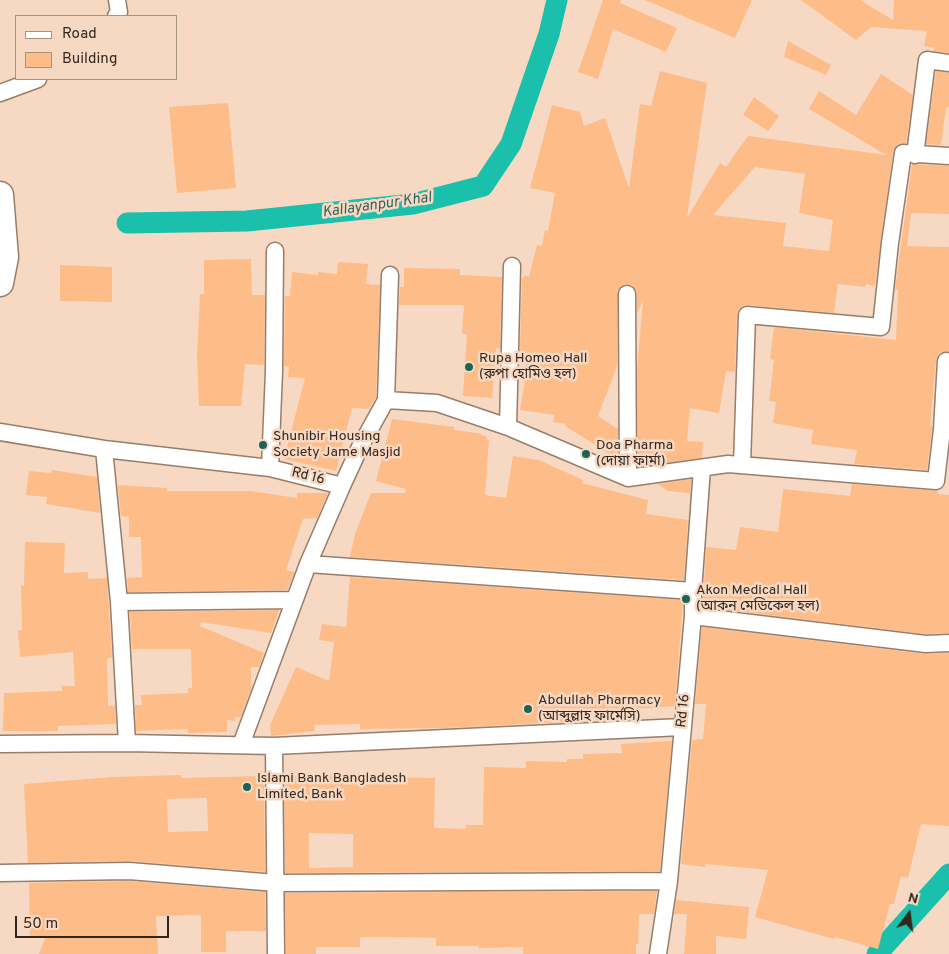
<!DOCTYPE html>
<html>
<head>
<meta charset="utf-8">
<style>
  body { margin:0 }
  #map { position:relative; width:949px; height:954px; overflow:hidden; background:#f7d9c3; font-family:Overpass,sans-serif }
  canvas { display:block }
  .legend { position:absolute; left:15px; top:15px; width:162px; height:65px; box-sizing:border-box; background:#f7d9c3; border:1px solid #a89281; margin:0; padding:6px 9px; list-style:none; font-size:15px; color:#32271f }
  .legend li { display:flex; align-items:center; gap:10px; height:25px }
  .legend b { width:25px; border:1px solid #a89281 }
  .north { position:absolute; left:884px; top:889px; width:50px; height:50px; -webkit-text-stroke:4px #f7d9c3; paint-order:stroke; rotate:15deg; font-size:14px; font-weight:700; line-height:20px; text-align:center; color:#32271f }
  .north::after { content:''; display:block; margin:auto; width:18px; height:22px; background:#32271f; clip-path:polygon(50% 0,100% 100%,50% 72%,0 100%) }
  .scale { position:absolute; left:15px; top:916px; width:154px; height:22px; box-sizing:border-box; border:2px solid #32271f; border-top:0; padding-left:6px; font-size:15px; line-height:18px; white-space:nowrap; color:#32271f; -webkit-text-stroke:4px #f7d9c3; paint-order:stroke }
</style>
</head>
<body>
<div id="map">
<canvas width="949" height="954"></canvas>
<ul class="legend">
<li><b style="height:6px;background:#fff"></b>Road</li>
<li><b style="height:14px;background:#febc88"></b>Building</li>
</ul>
<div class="north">N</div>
<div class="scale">50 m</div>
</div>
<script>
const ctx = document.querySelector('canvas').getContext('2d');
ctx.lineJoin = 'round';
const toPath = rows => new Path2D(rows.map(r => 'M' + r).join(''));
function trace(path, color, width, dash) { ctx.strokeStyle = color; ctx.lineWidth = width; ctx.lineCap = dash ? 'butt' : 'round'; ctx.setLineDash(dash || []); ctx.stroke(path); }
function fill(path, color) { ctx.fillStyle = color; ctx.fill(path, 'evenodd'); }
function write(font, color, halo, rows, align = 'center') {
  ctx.font = font + ' Overpass,"Noto Sans Bengali",sans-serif'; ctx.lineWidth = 5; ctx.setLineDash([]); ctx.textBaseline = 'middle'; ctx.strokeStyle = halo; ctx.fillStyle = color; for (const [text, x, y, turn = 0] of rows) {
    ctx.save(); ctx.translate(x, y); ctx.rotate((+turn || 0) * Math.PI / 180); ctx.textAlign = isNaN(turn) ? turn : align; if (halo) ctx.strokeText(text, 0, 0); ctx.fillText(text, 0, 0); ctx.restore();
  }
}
trace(toPath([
  [127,223,247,221,413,204,483,186,511,144,549,34,557,0],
  [877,954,949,874]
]), '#1ac0ab', 21);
fill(toPath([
  [603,0,621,0,620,3,677,28,666,52,613,29,598,79,578,72],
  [645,0,752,0,735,38],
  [801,0,860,0,893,20,894,0,949,0,949,53,933,51,934,48,924,46,927,31,871,27,856,40],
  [788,41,831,65,826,75,784,57],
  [660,71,707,83,687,218,720,163,726,167,748,136,886,155,809,109,819,91,856,115,881,74,913,95,906,143,898,144,893,152,875,286,866,284,865,287,838,284,834,313,748,305,742,306,738,310,737,315,735,372,726,371,719,413,690,408,687,441,703,442,702,458,638,467,637,370,643,300,637,314,637,294,635,289,632,285,626,284,622,286,618,290,617,366,598,416,618,429,618,459,565,426,566,424,553,422,554,415,520,410,527,369,525,369,530,355,520,353,522,278,524,278,524,275,529,277,537,245,542,246,545,230,548,231,555,193,530,188,552,105,580,112,584,126,605,118,629,188,640,104,651,106],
  [755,167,805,174,799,213,833,220,829,251,783,246,786,223,713,215],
  [936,71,949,73,949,107,946,107,941,145,926,144],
  [754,97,779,116,768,131,743,115],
  [228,103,236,188,177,193,169,107],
  [912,164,949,166,949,214,911,213,907,246,949,247,949,352,942,352,938,354,936,360,930,426,932,426,932,428,927,470,854,464,857,450,811,444,813,430,773,423,776,402,769,401,774,360,770,359,774,327,896,340,898,290,895,289],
  [251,259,252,295,265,295,264,365,245,364,241,406,199,406,197,357,200,294,204,294,204,260],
  [338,262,368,264,366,284,380,285,376,397,369,409,352,408,336,471,284,459,305,378,288,377,289,366,284,366,285,296,290,296,292,272,318,275,318,272,337,274],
  [60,265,112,267,112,302,60,301],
  [404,268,460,269,460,275,502,277,500,349,496,348,492,398,463,396,467,334,462,334,464,305,399,305,400,287,404,287],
  [392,419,454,427,454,430,478,433,487,437,486,439,489,440,485,495,506,498,513,456,539,460,583,480,582,483,648,500,646,514,688,520,684,580,350,557,355,534,371,493,405,493,406,489,376,481],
  [52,470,97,477,100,513,46,504,47,497,26,495,29,471,51,473],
  [691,479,690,493,668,491,657,484],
  [852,484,938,491,938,494,949,495,949,633,926,634,703,607,706,547,736,550,740,527,778,532,783,489,850,496],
  [118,485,167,488,167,491,251,491,297,498,297,493,328,493,317,518,303,519,286,570,295,572,287,590,128,592,127,578,142,577,141,537,129,537,129,517,121,516],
  [25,542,65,543,64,573,88,572,88,579,107,578,112,658,107,658,108,706,115,706,116,724,58,726,58,731,3,731,4,693,62,691,62,686,75,686,73,652,20,657,18,631,22,630,21,586,24,586],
  [350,577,683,600,675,706,591,712,592,721,586,721,446,728,360,729,360,724,314,725,315,731,271,736,270,725,296,667,329,681,334,642,319,640,322,624,346,627],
  [279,610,271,633,201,622,200,626,264,653,259,667,251,667,251,689,241,717,235,717,235,721,227,720,227,732,188,733,188,729,136,731,135,705,142,705,141,695,188,693,188,688,192,688,191,649,132,649,130,612],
  [702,627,925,654,949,653,949,826,921,824,908,878,901,876,894,904,890,904,878,949,835,937,834,939,755,917,768,870,705,864,705,867,681,864,692,740,703,739,706,704,695,704],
  [672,741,660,871,285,873,284,776,339,774,339,775,359,775,359,777,435,778,434,828,466,829,466,825,483,825,484,767,526,768,526,761,567,762,567,759,583,759,583,754,622,753,621,744],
  [309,833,353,834,353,867,309,868],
  [181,775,181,778,264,776,265,872,130,861,28,863,24,784,112,777],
  [207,798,208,831,168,832,167,799],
  [129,881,265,892,266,931,226,931,226,952,201,952,201,915,156,916,158,954,39,954,46,936,30,937,29,883],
  [657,891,654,914,639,914,638,944,636,944,636,954,523,954,523,947,479,948,479,946,436,946,436,938,395,937,360,937,360,947,316,947,316,954,286,954,285,893],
  [676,900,749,907,746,939,716,936,716,954,684,954,687,914,674,914]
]), '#febc88');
const minor = toPath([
  [116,16,119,12,117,0],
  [0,93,38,79],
  [915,155,927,60,949,63],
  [627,294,628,478],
  [386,400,390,275],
  [508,427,512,266],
  [942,429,946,361],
  [0,432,104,449,270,468,342,486,360,447,386,400,437,403,508,427,628,478,728,464,936,481,942,429,949,430],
  [104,449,119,602,127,743],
  [742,465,747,315,881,327,890,243,903,153,949,156],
  [270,468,274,371,275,251],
  [308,564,693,591],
  [119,602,294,600],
  [693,616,926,644,949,643],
  [0,744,127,743,274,746,682,727],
  [241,745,308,564,342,486],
  [274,746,276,954],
  [0,873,129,871,276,883,669,881],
  [658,954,669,881,693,616,693,591,702,468]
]);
const trunk = toPath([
  [0,195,5,257,0,283]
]);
trace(minor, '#987d68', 19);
trace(trunk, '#987d68', 29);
trace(minor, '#fff', 16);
trace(trunk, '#fff', 26);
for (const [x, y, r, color] of [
  [469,367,5,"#1a6358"],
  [263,445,5,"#1a6358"],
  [586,454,5,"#1a6358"],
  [686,599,5,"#1a6358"],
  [528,709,5,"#1a6358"],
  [247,787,5,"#1a6358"]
]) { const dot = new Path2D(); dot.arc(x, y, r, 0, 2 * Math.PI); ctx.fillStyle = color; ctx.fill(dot); trace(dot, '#f7d9c3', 2); }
write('14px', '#32271f', '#f7d9c3', [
  ["Rupa Homeo Hall",479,359],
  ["(রুপা হোমিও হল)",479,375],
  ["Shunibir Housing",273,437],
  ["Society Jame Masjid",273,453],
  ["Doa Pharma",596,446],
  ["(দোয়া ফার্মা)",596,462],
  ["Akon Medical Hall",696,591],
  ["(আকন মেডিকেল হল)",696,607],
  ["Abdullah Pharmacy",538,701],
  ["(আব্দুল্লাহ ফার্মেসি)",538,717],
  ["Islami Bank Bangladesh",257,779],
  ["Limited, Bank",257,795]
], 'left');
write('14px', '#32271f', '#f7d9c3', [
  ["Rd 16",308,477,14],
  ["Rd 16",684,711,-84]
]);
write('italic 15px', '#286359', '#f7d9c3', [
  ["Kallayanpur Khal",377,206,-8]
]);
</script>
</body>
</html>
